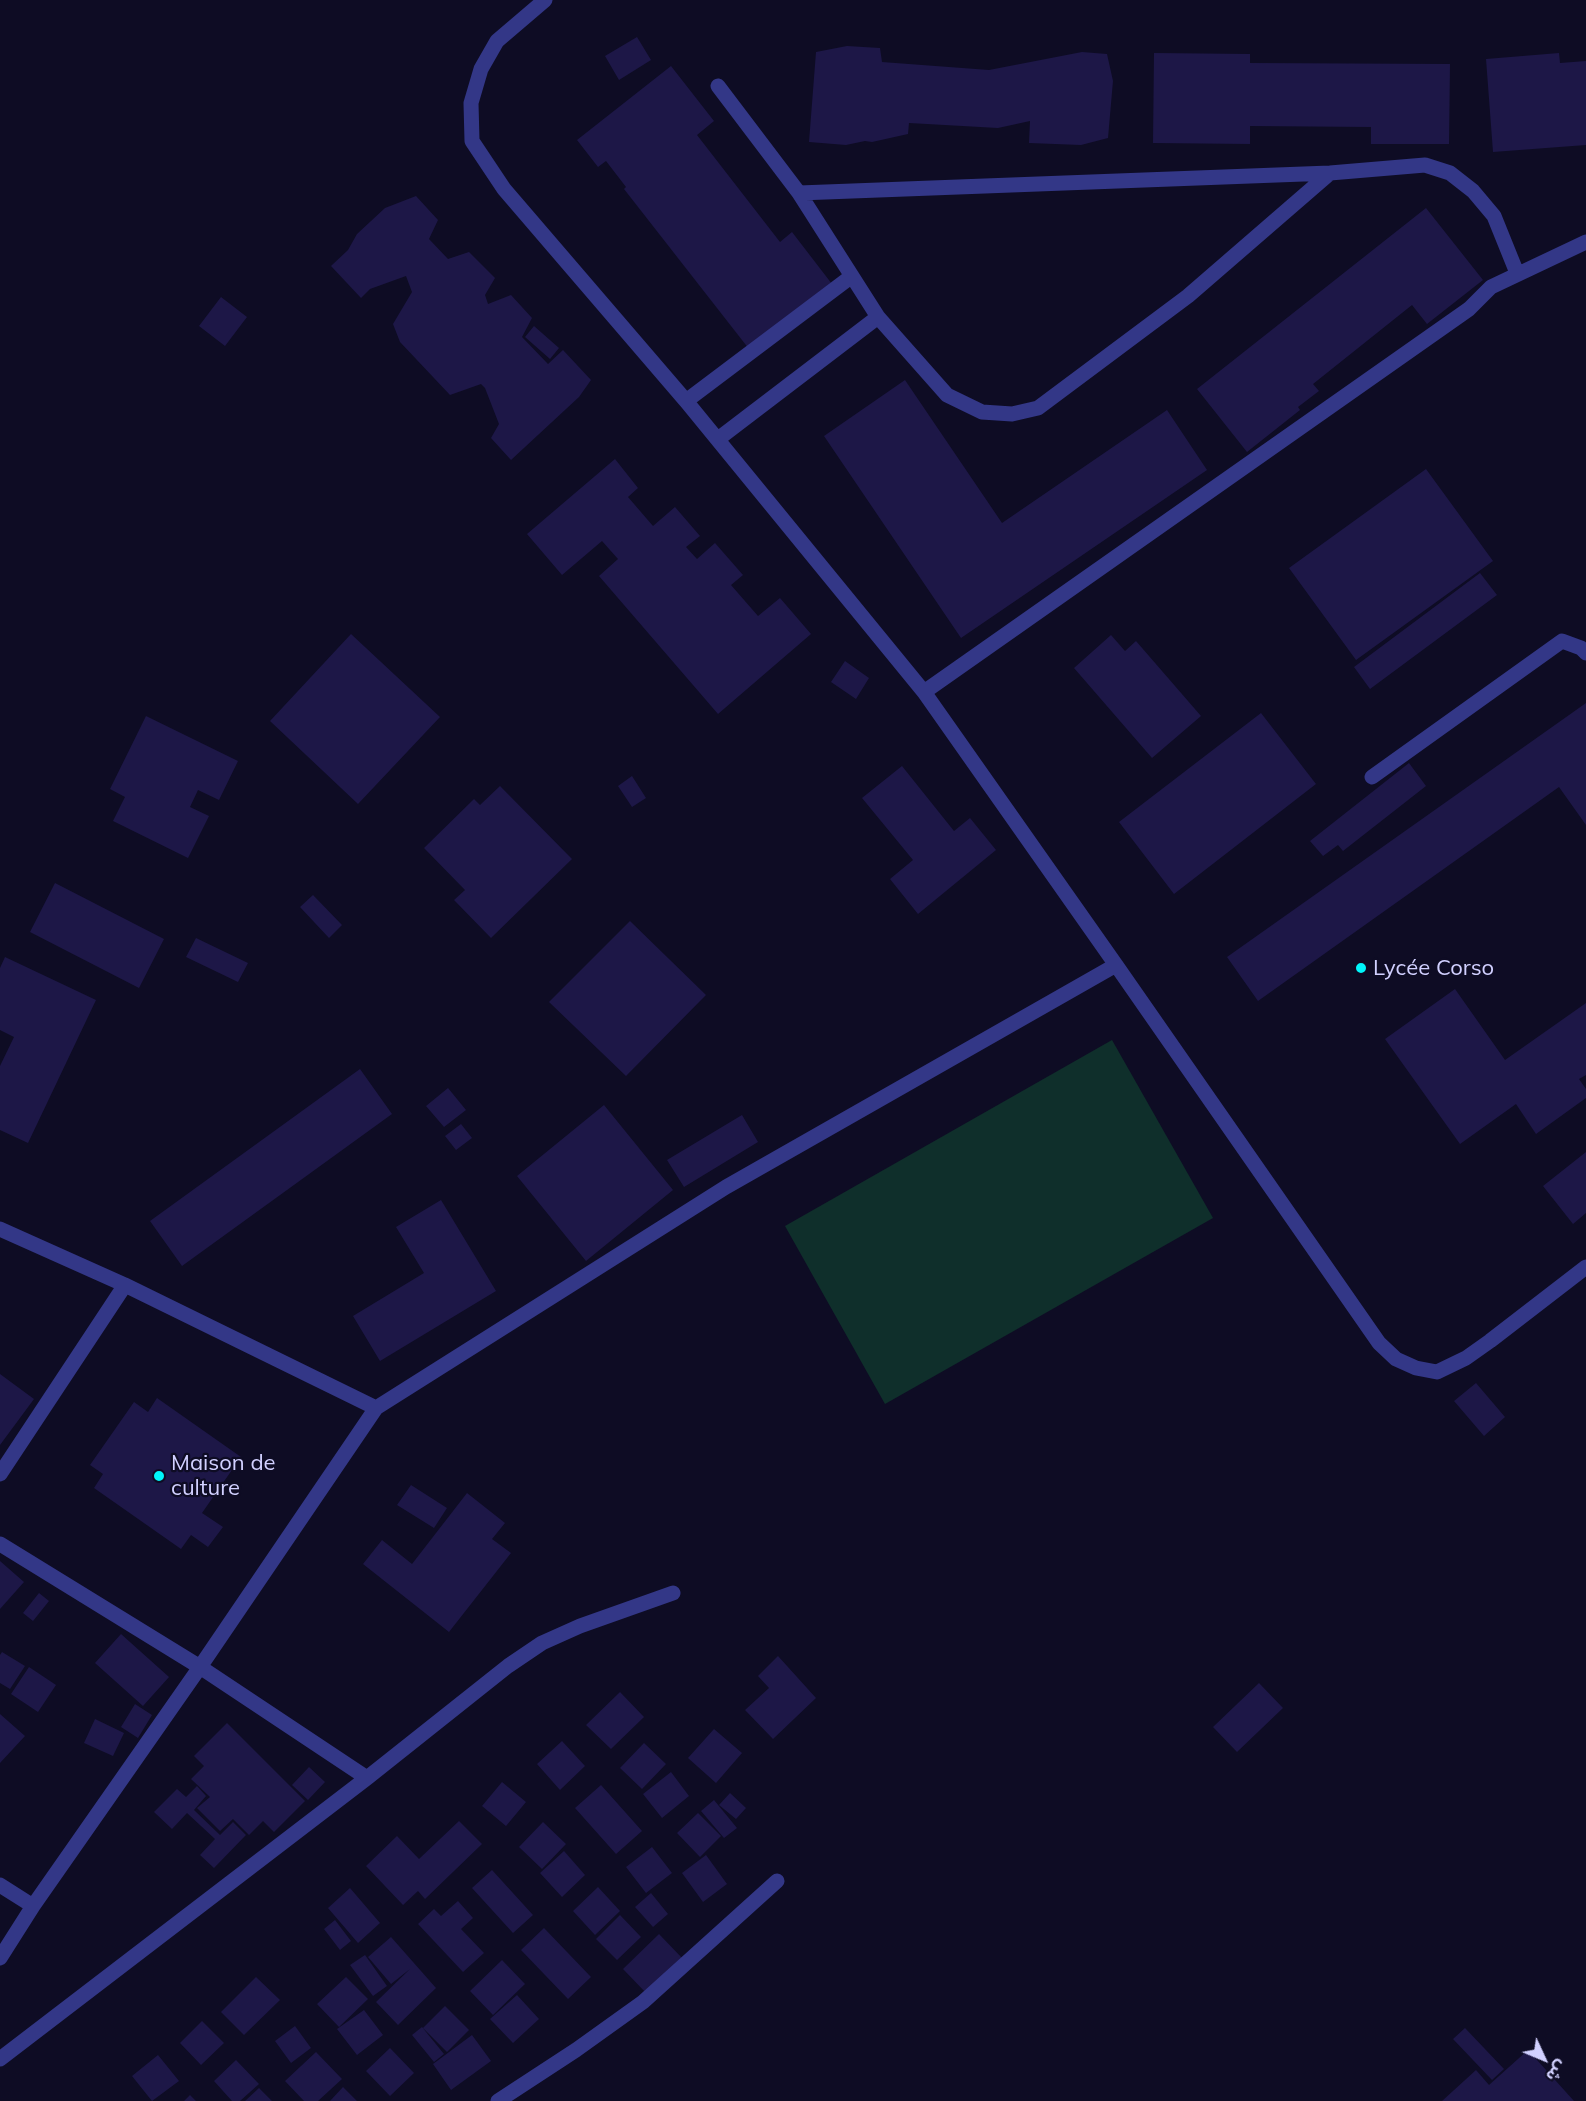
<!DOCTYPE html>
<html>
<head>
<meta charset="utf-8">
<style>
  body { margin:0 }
  #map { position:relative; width:1586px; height:2101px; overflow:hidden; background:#0e0c24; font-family:Mulish,"Noto Sans Arabic",sans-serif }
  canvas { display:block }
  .north { position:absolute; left:1514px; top:2029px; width:60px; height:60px; -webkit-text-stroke:4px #0e0c24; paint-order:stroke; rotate:134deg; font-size:16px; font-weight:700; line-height:24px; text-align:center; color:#d1d0ff }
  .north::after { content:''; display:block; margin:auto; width:21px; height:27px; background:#d1d0ff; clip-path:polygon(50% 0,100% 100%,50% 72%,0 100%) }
</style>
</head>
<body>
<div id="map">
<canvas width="1586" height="2101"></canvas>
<div class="north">ش</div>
</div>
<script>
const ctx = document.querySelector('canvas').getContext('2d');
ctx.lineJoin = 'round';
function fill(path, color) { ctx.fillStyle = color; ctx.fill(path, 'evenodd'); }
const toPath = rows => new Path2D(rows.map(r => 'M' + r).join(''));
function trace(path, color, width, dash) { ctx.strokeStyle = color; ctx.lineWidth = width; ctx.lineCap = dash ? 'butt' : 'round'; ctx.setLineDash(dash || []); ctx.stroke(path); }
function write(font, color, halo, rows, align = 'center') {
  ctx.font = font + ' Mulish,sans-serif'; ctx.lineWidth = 4.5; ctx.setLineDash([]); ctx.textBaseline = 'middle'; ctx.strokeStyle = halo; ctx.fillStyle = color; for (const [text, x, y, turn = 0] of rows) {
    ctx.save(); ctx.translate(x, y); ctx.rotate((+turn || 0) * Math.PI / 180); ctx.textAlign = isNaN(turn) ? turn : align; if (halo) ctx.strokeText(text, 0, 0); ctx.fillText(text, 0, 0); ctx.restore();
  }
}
fill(toPath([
  [1112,1040,1213,1218,885,1404,785,1226]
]), '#0f2f2b');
fill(toPath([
  [637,37,651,60,619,80,605,56],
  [847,46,880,48,882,62,989,70,1082,52,1107,54,1113,81,1108,138,1081,145,1029,143,1030,121,998,128,909,123,908,134,872,142,865,141,846,145,809,142,816,52],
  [1154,53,1250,54,1250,63,1450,64,1449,144,1371,144,1371,127,1250,126,1250,144,1153,143],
  [1559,53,1560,63,1586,61,1586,145,1493,152,1486,59],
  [671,66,714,121,697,135,780,242,792,232,832,284,749,349,624,189,626,187,606,161,598,167,577,140],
  [416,196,438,220,429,239,448,259,469,252,495,278,485,295,488,304,511,295,532,318,522,337,548,364,563,350,591,380,579,397,511,460,491,438,499,424,485,388,481,384,450,395,400,342,393,324,412,292,406,276,370,289,361,298,331,266,348,250,357,234,385,208],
  [1426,208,1483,280,1427,324,1412,305,1313,384,1319,391,1298,407,1300,410,1247,452,1197,389],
  [221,297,247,317,225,346,199,326],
  [534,326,559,348,550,359,525,337],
  [905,380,1002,523,1167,410,1207,470,961,638,824,436],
  [615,459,638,488,628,497,653,526,675,507,700,536,686,547,697,559,715,543,743,575,731,585,758,616,780,598,811,634,718,714,599,576,618,559,602,541,562,575,527,534],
  [1426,469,1493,561,1356,660,1289,568],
  [1480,573,1497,595,1370,689,1354,667],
  [351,634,440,717,358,804,270,721],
  [1111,635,1125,651,1136,641,1201,716,1152,758,1074,668],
  [845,661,869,678,856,699,831,682],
  [1586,703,1586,825,1559,787,1258,1001,1227,957],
  [1261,713,1316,784,1174,894,1119,822],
  [146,716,238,761,219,800,198,790,190,807,209,816,188,858,113,821,125,797,110,789],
  [1409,763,1426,786,1343,851,1338,845,1323,856,1310,841],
  [902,766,954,831,970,818,996,850,918,914,890,879,913,860,862,798],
  [632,776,646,798,632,807,618,786],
  [500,786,572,859,491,938,454,900,465,890,424,848,474,799,480,805],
  [55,883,164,939,139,988,30,932],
  [313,895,342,925,329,938,300,907],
  [630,921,706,995,626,1076,549,1002],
  [196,938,248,963,238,982,186,957],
  [5,957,96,1000,28,1143,0,1130,0,1066,14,1037,0,1030,0,968],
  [1455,989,1505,1060,1586,1003,1586,1075,1579,1079,1586,1089,1586,1098,1536,1134,1516,1104,1460,1144,1385,1039],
  [360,1069,392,1114,182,1266,150,1221],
  [448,1088,466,1110,444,1127,426,1106],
  [604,1105,673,1190,586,1261,517,1176],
  [742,1115,758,1142,684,1187,667,1160],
  [461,1124,472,1138,456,1150,445,1136],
  [1586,1152,1586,1213,1573,1224,1543,1186],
  [441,1200,496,1291,380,1361,353,1316,424,1273,396,1227],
  [0,1374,34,1399,0,1445],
  [1476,1383,1505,1417,1484,1436,1454,1401],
  [157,1398,241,1457,202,1513,223,1527,208,1547,191,1535,181,1549,94,1488,103,1474,90,1465,134,1402,148,1412],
  [411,1485,447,1508,434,1528,397,1505],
  [467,1493,505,1523,492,1539,511,1553,449,1632,363,1564,382,1540,412,1564],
  [0,1561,24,1582,0,1609],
  [39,1593,49,1601,33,1621,23,1613],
  [121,1634,169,1677,143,1706,95,1663],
  [2,1652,25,1666,10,1689,0,1683,0,1655],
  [778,1656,816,1698,773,1739,745,1710,769,1688,758,1676],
  [29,1667,56,1685,38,1712,11,1694],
  [1259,1683,1283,1708,1237,1752,1213,1727],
  [620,1692,644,1717,611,1749,586,1725],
  [135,1704,152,1715,138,1738,121,1727],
  [0,1714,25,1736,0,1763],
  [95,1719,124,1733,113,1756,84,1743],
  [227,1723,305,1801,274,1832,263,1821,249,1835,233,1819,220,1831,197,1808,210,1797,191,1779,204,1766,194,1756],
  [714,1729,742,1753,716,1783,688,1758],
  [562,1741,585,1766,560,1790,537,1764],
  [644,1743,666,1764,642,1789,620,1768],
  [309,1767,325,1782,308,1800,292,1785],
  [671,1772,689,1796,662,1818,643,1794],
  [502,1782,526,1802,506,1826,482,1806],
  [601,1785,642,1831,616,1854,575,1808],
  [197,1786,206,1796,194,1810,220,1835,233,1822,246,1835,214,1868,200,1855,215,1839,187,1813,172,1829,154,1812,177,1789,186,1797],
  [730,1793,746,1808,736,1819,719,1805],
  [714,1800,737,1828,724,1838,701,1811],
  [698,1813,721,1836,700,1857,677,1833],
  [459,1821,482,1844,425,1899,418,1891,403,1905,366,1866,397,1836,419,1859],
  [543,1822,566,1844,542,1869,519,1847],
  [652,1847,672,1873,646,1893,626,1867],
  [564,1851,585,1875,562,1897,540,1873],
  [706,1855,727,1884,703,1902,682,1873],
  [492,1870,533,1915,513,1933,472,1888],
  [598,1887,620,1911,595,1935,573,1911],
  [350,1888,380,1923,358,1943,328,1908],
  [651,1893,668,1914,653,1927,635,1907],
  [458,1901,473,1918,461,1929,484,1953,463,1972,418,1924,434,1909,441,1916],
  [620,1915,641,1937,617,1960,596,1939],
  [335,1920,351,1941,340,1950,324,1929],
  [544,1928,591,1977,568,1999,521,1950],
  [659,1934,683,1959,647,1994,623,1969],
  [391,1937,436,1988,398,2025,376,2002,410,1969,391,1984,368,1957],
  [365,1955,387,1986,373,1996,350,1965],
  [502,1960,525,1984,493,2015,470,1991],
  [256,1977,280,2000,244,2035,221,2012],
  [346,1977,368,1999,339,2027,317,2004],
  [517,1995,539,2019,513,2043,490,2019],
  [445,2006,469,2030,447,2052,423,2028],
  [364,2010,383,2035,357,2055,337,2029],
  [202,2021,224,2043,201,2065,180,2043],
  [295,2026,311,2048,291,2063,275,2041],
  [422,2027,444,2054,434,2062,412,2035],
  [1465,2028,1504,2069,1492,2080,1453,2039],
  [472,2035,491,2061,451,2090,433,2064],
  [390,2048,414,2073,390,2096,366,2071],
  [1528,2050,1574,2101,1442,2101,1476,2070,1489,2085],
  [316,2052,342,2079,318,2101,304,2101,285,2081],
  [158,2055,179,2081,152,2101,132,2076],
  [236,2060,259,2084,240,2101,232,2101,214,2081],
  [343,2087,357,2101,330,2101],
  [259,2088,272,2101,245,2101],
  [190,2095,196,2101,184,2101]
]), '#1d1747');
trace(toPath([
  [545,0,497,41,481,69,471,103,472,141,504,189,686,401,924,692,1116,965],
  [718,86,799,193,878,317,947,395,982,412,1012,414,1038,408,1188,296,1330,173],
  [799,193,1330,173,1425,165,1450,173,1473,191,1494,216,1517,273],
  [686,401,852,276],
  [718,439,878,317],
  [924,692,1469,309,1491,287,1586,242],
  [1372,777,1562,641,1581,648,1586,653],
  [0,1229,125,1285,376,1408],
  [0,1474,125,1285],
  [0,1544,200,1667,367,1778],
  [0,1885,33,1906],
  [0,1958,33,1906,200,1667,376,1408,726,1187,1116,965,1379,1343,1396,1359,1416,1368,1437,1372,1466,1358,1490,1341,1586,1267],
  [0,2059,367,1778,508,1666,542,1643,580,1626,673,1593],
  [498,2101,576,2050,643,2002,777,1881]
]), '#333787', 15);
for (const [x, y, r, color] of [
  [1361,968,6,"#00f6fb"],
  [159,1476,6,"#00f6fb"]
]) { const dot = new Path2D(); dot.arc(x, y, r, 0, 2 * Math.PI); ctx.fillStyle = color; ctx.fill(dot); trace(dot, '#0e0c24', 2); }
write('22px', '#d1d0ff', '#0e0c24', [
  ["Lycée Corso",1373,968],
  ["Maison de",171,1463],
  ["culture",171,1488]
], 'left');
</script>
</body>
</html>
